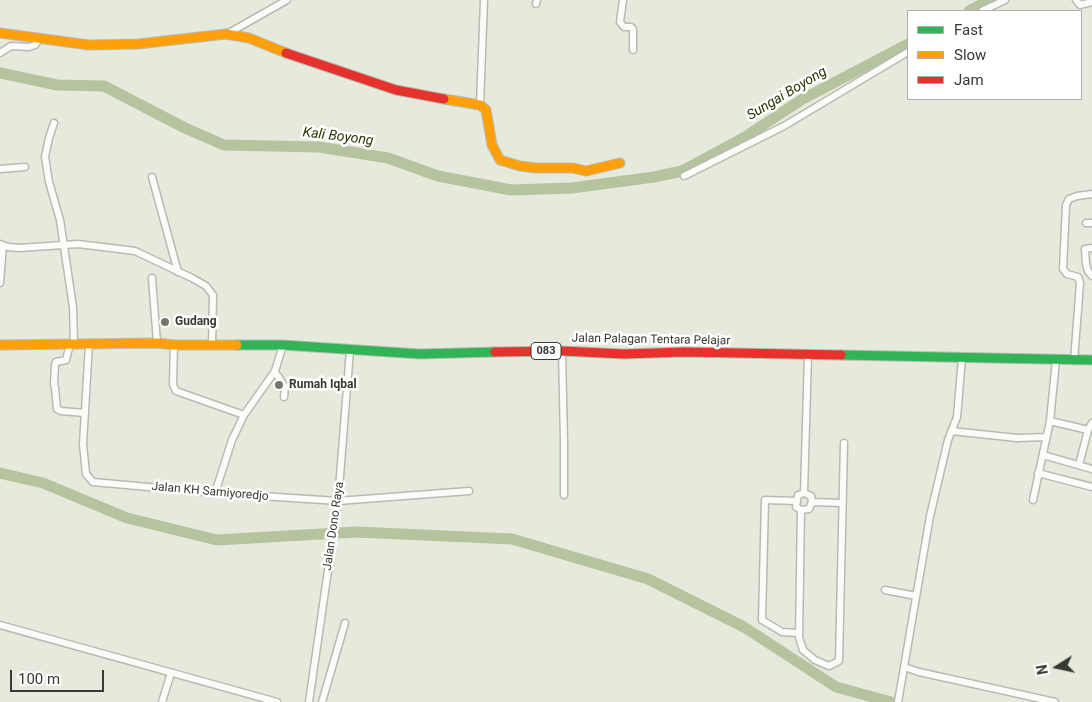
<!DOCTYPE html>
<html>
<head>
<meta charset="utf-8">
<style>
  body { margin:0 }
  #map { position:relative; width:1092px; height:702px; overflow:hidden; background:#e5eadd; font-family:Roboto,sans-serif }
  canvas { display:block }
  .legend { position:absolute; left:907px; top:10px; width:175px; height:90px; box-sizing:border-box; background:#fff; border:1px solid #afb0ad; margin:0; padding:6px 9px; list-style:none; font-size:15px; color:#363a31 }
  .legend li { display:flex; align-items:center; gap:10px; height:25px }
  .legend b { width:25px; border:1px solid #afb0ad }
  .north { position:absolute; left:1032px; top:642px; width:50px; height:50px; -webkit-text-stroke:4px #fff; paint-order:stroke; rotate:260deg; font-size:14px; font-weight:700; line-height:20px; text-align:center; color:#363a31 }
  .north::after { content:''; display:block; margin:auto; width:18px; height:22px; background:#363a31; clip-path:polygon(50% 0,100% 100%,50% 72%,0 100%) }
  .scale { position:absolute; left:10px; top:670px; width:94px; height:22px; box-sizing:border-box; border:2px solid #363a31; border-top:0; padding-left:6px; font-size:15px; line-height:18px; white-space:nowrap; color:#363a31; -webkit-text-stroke:4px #fff; paint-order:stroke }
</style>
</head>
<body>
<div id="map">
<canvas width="1092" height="702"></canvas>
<ul class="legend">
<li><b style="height:6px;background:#30b455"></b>Fast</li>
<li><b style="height:6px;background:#ff9f0a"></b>Slow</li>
<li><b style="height:6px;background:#e5322d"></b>Jam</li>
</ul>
<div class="north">N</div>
<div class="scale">100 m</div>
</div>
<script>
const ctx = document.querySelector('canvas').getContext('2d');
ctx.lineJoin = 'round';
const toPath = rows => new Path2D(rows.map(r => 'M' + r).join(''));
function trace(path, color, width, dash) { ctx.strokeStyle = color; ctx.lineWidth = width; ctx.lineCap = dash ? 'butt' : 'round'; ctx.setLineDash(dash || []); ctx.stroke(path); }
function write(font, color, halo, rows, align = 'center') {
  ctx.font = font + ' Roboto,sans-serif'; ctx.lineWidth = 5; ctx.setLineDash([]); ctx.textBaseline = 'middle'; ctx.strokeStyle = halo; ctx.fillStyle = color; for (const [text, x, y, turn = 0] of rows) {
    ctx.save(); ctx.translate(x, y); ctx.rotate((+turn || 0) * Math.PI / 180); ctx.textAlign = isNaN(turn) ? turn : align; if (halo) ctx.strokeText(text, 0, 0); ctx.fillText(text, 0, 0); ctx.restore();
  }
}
trace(toPath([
  [969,11,990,0],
  [0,73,57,85,104,86,185,128,224,145,319,147,388,158,438,176,511,190,572,188,654,177,682,171,745,137,801,100,908,44],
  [0,473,43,483,127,518,217,540,356,532,512,539,648,579,744,627,836,687,891,702]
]), '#b5c49e', 11);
const street = toPath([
  [623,0,620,22,624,27,631,27,633,29,633,50],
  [1076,0,1080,5,1092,2],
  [536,4,537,0],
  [982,11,1005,0],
  [227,34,287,0],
  [0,53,11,46,29,47,35,45,40,38],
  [480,105,484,0],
  [54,123,49,138,45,157,49,182,60,220,73,307,74,344],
  [0,169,25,167],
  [684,176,784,126,908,52],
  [152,177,178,272],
  [1086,223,1092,223],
  [0,244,8,247,19,248,78,244,135,251,192,278,206,286,213,295,212,346],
  [1092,248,1085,249,1086,264,1088,271,1092,276],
  [152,278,157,343],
  [0,283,3,245],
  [70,344,66,360,56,362,55,365,54,384,55,388,57,409,61,411,85,413],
  [89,344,83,444,86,474,93,482,215,493,338,501,469,491],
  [174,345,173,385,176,391,244,415],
  [562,351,564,442,564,495],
  [1074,361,1080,283,1078,277,1067,274,1063,269,1066,205,1069,199,1077,196,1092,194],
  [275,372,285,387,284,397],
  [1050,421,1088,430],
  [951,431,1017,438,1046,437],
  [1043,455,1092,469],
  [1079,465,1088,430,1092,423],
  [1038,473,1092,487],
  [215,493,232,440,244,415,275,371,283,345],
  [804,493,811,496,812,502,809,509,801,510,796,507,798,495,804,493,808,355],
  [1033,500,1050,421,1056,360],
  [797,501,765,500,762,620,782,632,799,633],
  [812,502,843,503],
  [801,510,799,637,803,650,815,660,829,666,839,661,844,443],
  [885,590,916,596],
  [0,625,277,702],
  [904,667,919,672,1055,702],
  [162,702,171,673],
  [309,702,338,501,350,350],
  [322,702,345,623],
  [898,702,930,516,948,440,957,417,962,358]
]);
const fast = toPath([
  [237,345,283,345,420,354,495,352],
  [841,355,1092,360]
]);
const slow = toPath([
  [0,33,89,45,138,44,226,34,249,38,286,53],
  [444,99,480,105,486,110,492,145,500,160,520,166,536,168,573,168,586,171,620,163],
  [0,345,157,343,174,345,237,345]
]);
const jam = toPath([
  [286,53,396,90,444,99],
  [495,352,562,351,624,354,684,352,841,355]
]);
trace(street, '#b7bbb1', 9);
trace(fast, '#b7bbb1', 11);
trace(slow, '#b7bbb1', 11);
trace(jam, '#b7bbb1', 11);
trace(street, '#fbfcfa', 6);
trace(fast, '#30b455', 9);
trace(slow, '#ff9f0a', 9);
trace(jam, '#e5322d', 9);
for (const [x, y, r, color] of [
  [165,322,5,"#73786d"],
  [279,385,5,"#73786d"]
]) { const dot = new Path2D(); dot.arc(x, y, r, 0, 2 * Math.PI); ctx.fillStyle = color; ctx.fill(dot); trace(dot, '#fff', 2); }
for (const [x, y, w] of [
  [546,351,30]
]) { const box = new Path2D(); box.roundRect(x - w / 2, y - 8.5, w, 17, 4); ctx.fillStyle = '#fff'; ctx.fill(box); trace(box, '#363a31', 1); }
write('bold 11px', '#363a31', null, [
  ["083",546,351]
]);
write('bold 12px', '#363a31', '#fff', [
  ["Gudang",175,322],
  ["Rumah Iqbal",289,385]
], 'left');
write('12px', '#363a31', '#fff', [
  ["Jalan Palagan Tentara Pelajar",651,340,1],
  ["Jalan KH Samiyoredjo",210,492,5],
  ["Jalan Dono Raya",334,526,-82]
]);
write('italic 14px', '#283700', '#fff', [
  ["Sungai Boyong",787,94,-31],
  ["Kali Boyong",338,137,7]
]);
</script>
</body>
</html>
